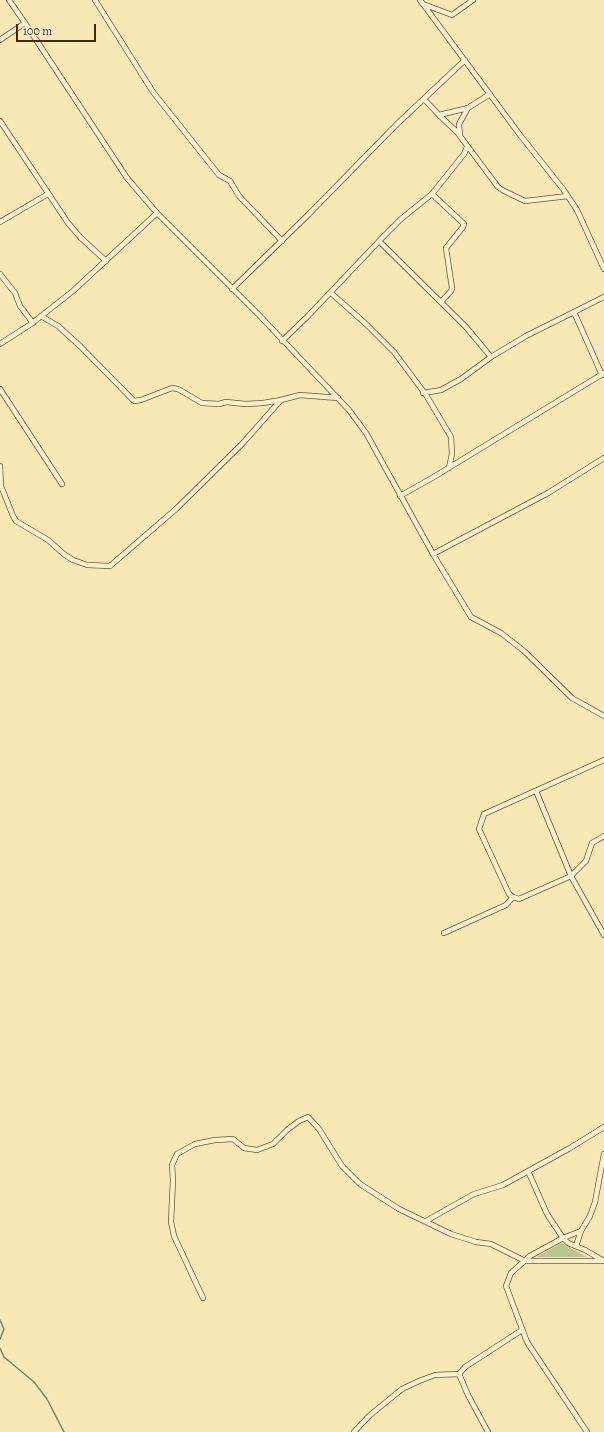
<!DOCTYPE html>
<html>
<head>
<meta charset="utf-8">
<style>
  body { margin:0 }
  #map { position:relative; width:604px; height:1432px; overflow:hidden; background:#f9e7b5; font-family:Alegreya,serif }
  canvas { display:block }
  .scale { position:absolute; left:16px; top:24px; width:80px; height:18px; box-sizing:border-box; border:2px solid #44260e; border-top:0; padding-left:5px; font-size:12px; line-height:14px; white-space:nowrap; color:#44260e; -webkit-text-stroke:3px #fbefcf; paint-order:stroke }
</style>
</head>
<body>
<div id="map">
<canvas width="604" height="1432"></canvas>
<div class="scale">100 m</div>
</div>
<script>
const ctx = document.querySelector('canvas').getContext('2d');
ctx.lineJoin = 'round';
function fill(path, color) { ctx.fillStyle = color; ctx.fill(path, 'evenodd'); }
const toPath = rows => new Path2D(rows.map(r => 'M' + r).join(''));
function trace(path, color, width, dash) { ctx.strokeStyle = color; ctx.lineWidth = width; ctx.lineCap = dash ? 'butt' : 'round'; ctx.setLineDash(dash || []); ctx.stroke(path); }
fill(toPath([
  [562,1243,587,1257,536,1257]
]), '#bac690');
trace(toPath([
  [0,1320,4,1329,0,1339],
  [0,1348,4,1357,34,1382,47,1399,64,1432]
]), '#7a826d', 1.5);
const minor = toPath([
  [9,0,25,23,127,178,157,213,259,315,349,410,366,433,433,554,471,617,501,633,524,651,572,698,604,716],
  [95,0,153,92,219,175,230,181,239,196,282,241],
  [420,0,520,135,563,189,577,210,604,269],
  [423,4,452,15,473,0],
  [0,40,25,23],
  [424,99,439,115,457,132,498,187,504,191,525,201,568,196],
  [439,115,468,108],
  [0,121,68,223,81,238,106,261],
  [460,135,459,124,468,108,490,94],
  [432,194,464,224,463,227,446,248,452,288,451,291,441,302],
  [0,222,48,194],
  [379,241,466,327,491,357],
  [0,274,15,293,20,306,33,323],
  [232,289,308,215,396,125,465,60],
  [331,293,366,324,394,352,426,395,451,437,452,454,449,468],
  [574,312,602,375],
  [41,316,58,326,80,346,134,401,141,400,172,388,178,389,202,403,219,404,226,402,246,404,263,403,281,400,300,395,338,398],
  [282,341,307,317,383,237,401,219,432,194,464,154,467,147],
  [0,344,31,324,73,291,157,213],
  [0,389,62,484],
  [423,393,441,390,461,379,491,357,526,336,604,297],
  [0,466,1,486,13,516,16,521,48,540,65,555,73,560,87,565,110,566,176,509,242,444,281,400],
  [400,496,432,478,604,373],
  [433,554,548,493,604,458],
  [604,760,484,814,479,829,509,894,513,897,519,899,571,876,586,861,592,843,604,836],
  [536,791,571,876,604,935],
  [444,933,506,905,513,897],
  [528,1171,547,1214,563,1238,568,1243,585,1250,604,1261],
  [426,1221,474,1194,503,1185,570,1148,604,1127],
  [581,1231,563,1238,530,1256,511,1273,506,1286,527,1342,587,1432],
  [576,1246,581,1231,590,1216,595,1202,604,1154],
  [203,1298,174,1236,171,1222,173,1180,172,1165,177,1154,195,1144,215,1140,233,1139,244,1148,257,1150,273,1144,287,1130,299,1121,308,1117,319,1129,342,1166,360,1184,399,1209,451,1234,476,1242,491,1244,525,1261,604,1261],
  [354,1432,369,1416,402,1389,419,1381,435,1375,459,1374],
  [488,1432,468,1395,459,1374,465,1367,522,1330]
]);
trace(minor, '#715638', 6);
trace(minor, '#fbefcf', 4.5);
</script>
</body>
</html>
